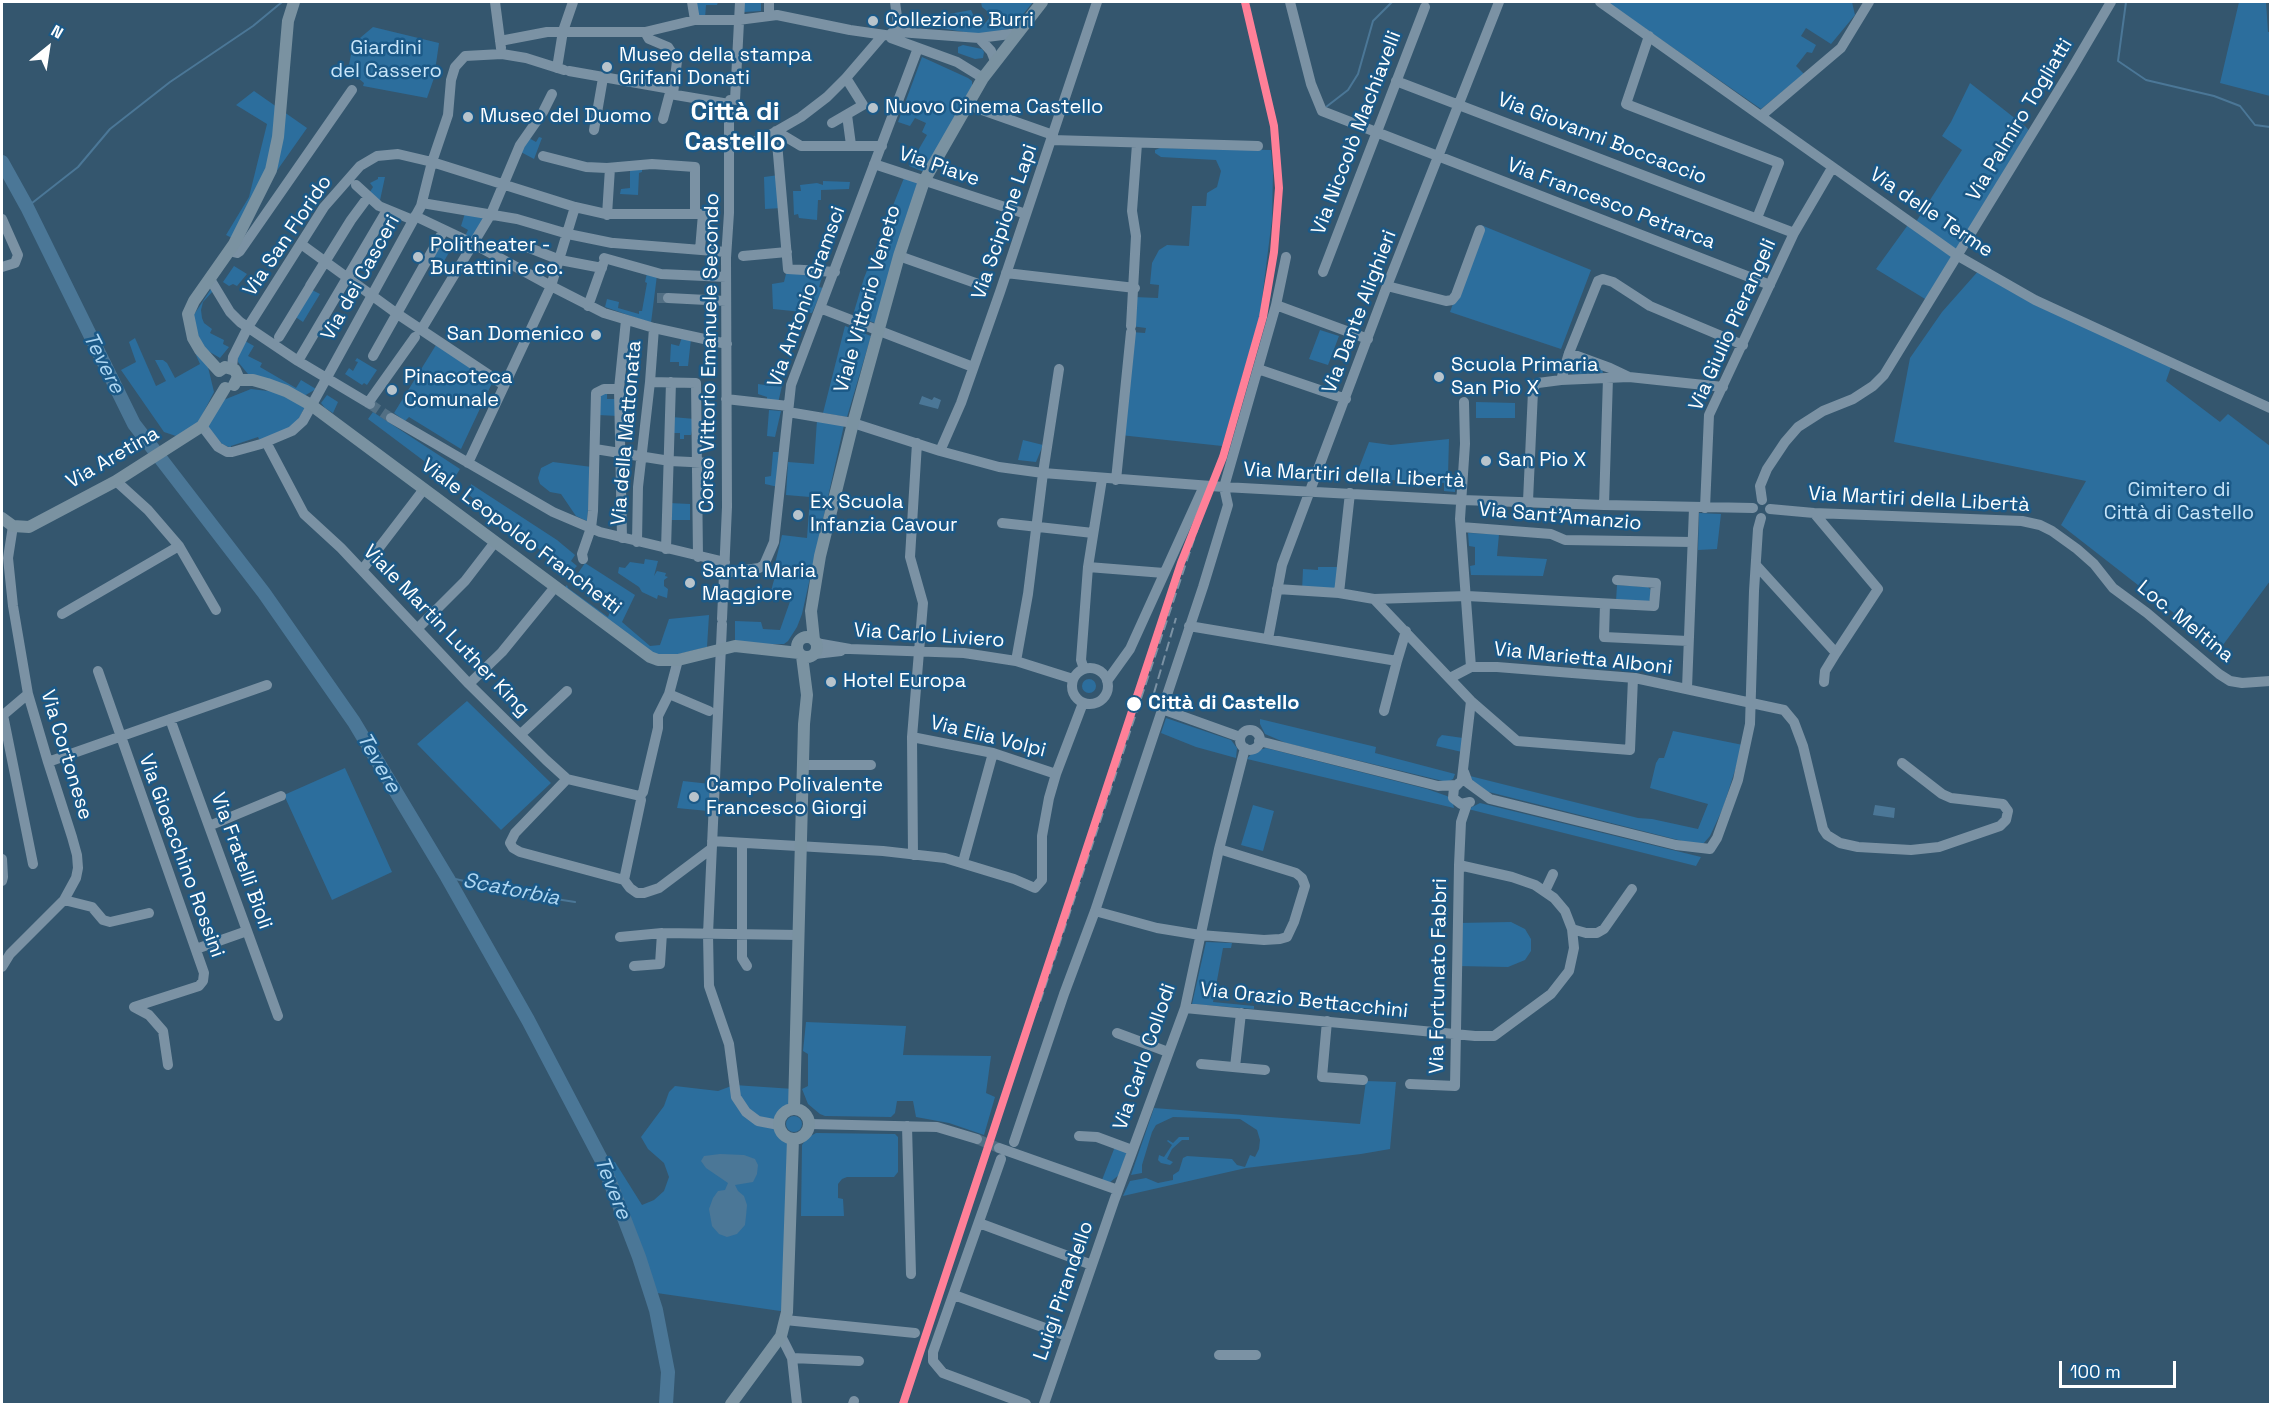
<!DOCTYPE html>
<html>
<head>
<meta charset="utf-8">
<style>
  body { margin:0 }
  #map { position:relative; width:2272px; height:1406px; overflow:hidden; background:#34566e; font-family:"Space Grotesk",sans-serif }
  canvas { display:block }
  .frame { position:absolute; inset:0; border:3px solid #fff; pointer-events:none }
  .north { position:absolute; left:18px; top:18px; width:60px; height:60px; -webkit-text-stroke:4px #1b5987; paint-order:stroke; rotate:30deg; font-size:16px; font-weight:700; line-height:24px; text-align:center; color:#fff }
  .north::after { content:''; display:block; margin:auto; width:21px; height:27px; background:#fff; clip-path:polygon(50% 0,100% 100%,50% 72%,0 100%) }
  .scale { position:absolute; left:2059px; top:1361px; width:117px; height:27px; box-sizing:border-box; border:3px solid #fff; border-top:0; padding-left:8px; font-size:18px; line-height:21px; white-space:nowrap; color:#fff; -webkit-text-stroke:4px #1b5987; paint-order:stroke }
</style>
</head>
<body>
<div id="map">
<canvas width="2272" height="1406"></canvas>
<div class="frame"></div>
<div class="north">N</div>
<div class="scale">100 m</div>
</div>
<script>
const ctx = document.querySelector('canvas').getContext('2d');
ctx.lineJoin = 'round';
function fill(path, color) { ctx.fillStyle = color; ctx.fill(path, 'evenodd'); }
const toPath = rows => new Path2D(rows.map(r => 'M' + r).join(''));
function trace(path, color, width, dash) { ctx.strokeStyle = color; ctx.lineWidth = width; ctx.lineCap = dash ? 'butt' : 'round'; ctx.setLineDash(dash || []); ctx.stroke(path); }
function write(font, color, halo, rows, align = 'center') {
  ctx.font = font + ' "Space Grotesk",sans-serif'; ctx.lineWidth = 5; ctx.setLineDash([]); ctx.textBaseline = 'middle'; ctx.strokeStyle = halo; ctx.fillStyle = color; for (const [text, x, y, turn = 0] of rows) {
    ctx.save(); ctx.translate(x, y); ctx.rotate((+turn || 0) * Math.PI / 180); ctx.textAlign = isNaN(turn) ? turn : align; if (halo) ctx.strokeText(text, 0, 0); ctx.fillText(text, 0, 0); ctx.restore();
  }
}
fill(toPath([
  [693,2,718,2,717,5,706,5,705,18,696,18],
  [744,2,761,2,761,11,744,12],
  [981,2,1033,2,1012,28,981,35,905,22,971,10,980,29,992,15,982,7],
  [1607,2,1852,2,1855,15,1831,44,1806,28,1801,36,1816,45,1812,53,1807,52,1796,66,1804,74,1761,109],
  [2239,2,2266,2,2268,32,2270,32,2270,96,2220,83],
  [373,27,439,43,434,78,427,98,363,86,364,83,358,78,358,71,349,65,352,49,360,38],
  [963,45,982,49,984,52,983,58,975,59,958,53,958,47],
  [922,57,968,78,972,81,972,86,924,172,909,166,927,135,922,132,926,123,915,118,910,126,898,122],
  [1970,83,2026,127,2032,134,1930,302,1876,269,1910,222,1914,225,1962,150,1942,136,1951,122],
  [254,91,307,128,264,189,234,239,226,235,249,197,267,124,236,105],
  [527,137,536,142,539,137,542,138,534,159,519,151],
  [1160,148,1271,150,1273,173,1272,219,1260,315,1222,446,1120,435,1131,332,1145,333,1146,328,1131,326,1134,297,1158,298,1159,285,1150,284,1152,263,1159,250,1167,245,1189,246,1192,206,1206,206,1207,193,1217,187,1221,171,1216,160,1161,157,1155,153,1155,150],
  [630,168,642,169,642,172,639,173,638,195,620,194,621,189,630,188],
  [779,175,782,208,765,209,764,177],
  [378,177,385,177,379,205,368,195,373,187,370,183,378,179],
  [904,178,918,183,875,323,853,315,864,278],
  [823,181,850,182,849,189,821,190,821,200,818,200,817,220,799,218,798,214,794,215,793,191,801,191,800,185,817,183,823,185],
  [466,210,487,214,473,240,465,236,468,230,461,226],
  [1481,225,1591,270,1561,349,1450,312],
  [439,242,451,249,443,263,431,255],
  [234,266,247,274,237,286,233,284,229,286,223,282],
  [1980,269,2172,364,2166,381,2220,422,2228,414,2270,446,2270,581,2220,649,2061,525,2086,481,1894,442,1910,358,1942,312],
  [787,270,823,274,819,287,823,288,812,313,773,309,772,284,784,282],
  [647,273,657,275,651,323,605,307,607,299,619,302,618,308,639,314,639,311,642,311,647,283,645,282],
  [211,289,213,291,203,302,201,310,202,318,204,323,212,329,210,333,224,340,223,344,229,347,220,358,203,348,195,336,193,316],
  [310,289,320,294,303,322,294,316],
  [845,326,871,336,847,417,823,413],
  [1320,330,1339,336,1328,365,1309,359],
  [682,337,691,339,688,366,679,366,679,362,670,362,671,344,679,346],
  [135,338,156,386,166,381,155,360,163,360,167,363,175,378,200,364,196,355,198,353,208,367,214,392,198,423,176,436,164,432,121,370,136,362,129,342],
  [245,341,254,346,248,356,262,363,260,367,296,388,301,380,316,389,304,396,248,374,238,362,238,354],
  [436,345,493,381,461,449,409,417,405,421,394,413],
  [357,358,377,370,367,385,364,383,362,385,345,374,349,368,353,371,358,362,355,361],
  [1578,361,1602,369,1603,373,1572,374,1575,362],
  [766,381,778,382,782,386,778,403,767,401,767,397,758,394,758,384,765,385],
  [251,389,276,392,305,407,298,420,293,426,260,441,258,437,231,446,231,448,222,444,206,425,221,401],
  [607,392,607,399,618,399,618,416,598,415,599,394],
  [327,395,338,402,333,413,325,408,321,403],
  [1476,402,1515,403,1515,418,1476,418],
  [769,410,781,411,775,437,767,436],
  [373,412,460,469,452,482,368,419],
  [672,417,695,419,691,435,684,435,684,439,680,439,680,433,672,433],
  [817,420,844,425,802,614,797,627,788,641,784,644,735,644,735,621,761,622,763,629,780,630,793,593,771,591,777,569,774,568,782,535,807,538,810,497,786,495,788,462,814,464],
  [1449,439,1448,475,1456,476,1455,492,1444,491,1444,483,1355,478,1369,442,1391,445],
  [1023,440,1043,445,1036,462,1018,460],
  [773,452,781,452,778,487,765,484,765,477,771,476],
  [553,462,592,467,587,521,576,516,561,494,550,492,540,484,538,478,541,468],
  [471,484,557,540,575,555,571,561,577,566,570,573,465,492,470,490],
  [669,503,690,504,690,520,669,520],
  [1699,513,1721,514,1717,549,1698,550],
  [1468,533,1499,534,1497,556,1547,559,1543,576,1471,575,1470,566,1475,565,1475,547,1469,546],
  [645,559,658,561,654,576,657,571,666,573,665,576,668,577,664,580,664,586,668,589,667,598,658,595,657,599,642,592,639,587,618,573,619,567,625,568,630,562,644,564],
  [585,563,635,595,622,622,650,646,660,645,669,619,709,615,707,647,679,654,656,655,563,589,567,585,568,588,608,617,613,604,576,576],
  [1318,567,1341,567,1339,593,1302,591,1303,569,1318,570],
  [1617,585,1648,587,1652,591,1651,599,1647,603,1616,601],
  '1082 686a7 7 0 1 1 14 0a7 7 0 1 1-14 0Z',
  [467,701,551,783,501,830,417,744],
  [1166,718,1231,740,1237,748,1236,758,1196,747,1161,733],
  [1260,719,1376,747,1375,753,1455,774,1453,779,1447,782,1286,743,1265,734,1260,724],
  [1673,731,1743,745,1723,808,1710,836,1703,844,1698,845,1477,789,1470,776,1638,818,1652,819,1698,829,1708,804,1650,788,1656,763,1659,758,1664,758],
  [1442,735,1463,738,1462,752,1436,746,1438,739],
  [1266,748,1427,789,1447,796,1452,800,1454,808,1247,759,1253,752],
  [345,768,392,872,332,900,284,795],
  [683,781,710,784,708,811,677,808],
  [1480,803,1701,857,1696,866,1468,809],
  [1253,805,1274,811,1263,851,1241,845],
  [1511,922,1525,929,1531,939,1531,951,1525,960,1508,967,1457,966,1458,923],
  [1206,942,1232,943,1231,948,1223,948,1213,1002,1254,1006,1254,1009,1192,1004],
  [806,1022,906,1026,903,1055,991,1056,986,1093,995,1097,984,1135,949,1123,916,1117,913,1101,897,1101,895,1113,891,1117,825,1116,820,1114,808,1104,802,1089,808,1086,808,1054,803,1051],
  [1366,1081,1396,1082,1390,1149,1361,1154,1246,1168,1123,1196,1130,1181,1146,1178,1158,1183,1173,1180,1173,1175,1179,1171,1183,1158,1187,1156,1232,1159,1237,1165,1245,1167,1250,1155,1255,1157,1259,1149,1260,1140,1257,1130,1240,1119,1173,1117,1156,1125,1152,1132,1142,1165,1142,1173,1131,1175,1154,1108,1360,1124],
  [734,1085,794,1089,790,1110,784,1113,779,1122,783,1134,788,1137,787,1312,650,1292,622,1210,602,1161,615,1162,642,1205,654,1200,664,1191,669,1177,664,1163,648,1149,641,1137,664,1106,669,1092,675,1086,718,1091],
  '786 1124a8 8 0 1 1 16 0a8 8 0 1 1-16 0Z',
  [816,1133,895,1134,898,1137,898,1172,894,1177,847,1177,842,1179,838,1184,838,1198,843,1199,844,1216,801,1216,802,1145,807,1138],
  [1179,1137,1189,1137,1189,1140,1182,1140,1172,1149,1167,1159,1173,1162,1170,1165,1161,1163,1158,1160,1159,1155,1164,1157,1172,1145,1167,1141,1168,1140,1173,1143],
  [1116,1144,1128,1149,1119,1175,1109,1183,1102,1180]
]), '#2c6e9d');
fill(toPath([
  [922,396,932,400,934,397,941,400,938,409,919,404],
  [1875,805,1895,808,1894,818,1873,815],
  [720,1154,744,1155,755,1159,758,1165,757,1174,753,1182,735,1185,738,1191,744,1196,747,1205,746,1216,745,1225,737,1234,727,1237,719,1234,712,1226,709,1209,713,1198,718,1191,725,1190,728,1183,706,1168,701,1161,704,1156]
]), '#4b7797');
trace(toPath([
  [2126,2,2118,61,2146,80,2214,96,2240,106,2255,125,2270,127],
  [1326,107,1348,90,1358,74,1373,21,1392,2],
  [27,207,78,167,110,129,170,82,253,26,282,2],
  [447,877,511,892,575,902]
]), '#4b7797', 2);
trace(toPath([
  [2,162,27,207,134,424,264,593,354,722,447,877,528,1020,602,1161,639,1257,656,1310,668,1372,666,1404]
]), '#4b7797', 14);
trace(toPath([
  [657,298,668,298],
  [370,404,391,418],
  [977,1139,999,1148]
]), '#526f84', 10, [10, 5]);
trace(toPath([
  [495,2,501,48],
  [692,2,695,20],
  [769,2,769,16],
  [895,2,899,32],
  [1290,2,1311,84,1322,111,1770,285],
  [1600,2,1958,256,2035,300,2270,408],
  [645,32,649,39,668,47,677,61,673,94],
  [892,36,892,33,899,32,979,38,1018,33],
  [1649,36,1626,104,1779,163,1757,218],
  [979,38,991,51,995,61],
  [500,41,547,32,645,32,695,20,738,20,777,15,850,30,892,36,891,38,957,62,983,78],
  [557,68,563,31,573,2],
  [569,71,671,89,663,119],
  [1396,81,1794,233],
  [670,94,729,104],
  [729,104,730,100,735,100,740,2],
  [968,105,1053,135],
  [847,115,851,145],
  [1762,115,1841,48,1869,2],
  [832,123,863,105,846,78],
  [594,130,603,78],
  [776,131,788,269,835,272],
  [776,131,801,146,882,146],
  [1052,140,1258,146],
  [730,145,761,140,801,117,827,97,846,78,883,35],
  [543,156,586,167,607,168,652,164,695,167,695,214],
  [874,164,1026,214],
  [356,185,379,206,413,220],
  [422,203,517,219,568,234,612,243],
  [607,215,610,168],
  [415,216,474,244,551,286,604,313,654,328,727,344],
  [2,219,18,255,15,263,2,267],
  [614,243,726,252],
  [301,244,396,313,504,385],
  [522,245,560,260,602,268],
  [229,251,237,253,240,251,352,90],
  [743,256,787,252],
  [899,256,984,286],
  [604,258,661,274,726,277],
  [1323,272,1425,7],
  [1006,273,1135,288],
  [210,279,230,312,240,322,298,361,370,404],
  [310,286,351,220,368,197],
  [1387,286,1446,301,1452,300,1456,295,1480,230],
  [668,298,726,301],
  [1276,305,1286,257],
  [588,306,603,264],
  [820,308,973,367],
  [1131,326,1136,236,1132,211,1137,144],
  [421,330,491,214,520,145,543,112,552,94],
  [279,337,309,288],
  [1569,353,1610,368,1629,377,1723,387],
  [373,356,444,230],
  [298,361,387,210],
  [232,368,233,357,248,327,324,207,360,166,377,156,398,154,432,162,575,207,606,214,703,214,700,250],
  [1258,369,1346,399],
  [1561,380,1569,353,1598,281,1603,279,1613,282,1650,306,1743,345],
  [650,382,696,383,698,557],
  [726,399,788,406],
  [1464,402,1465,444,1460,519,1471,667],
  [368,403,415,337],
  [788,412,853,423,940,451,999,467,1043,473,1224,487,1462,500,1604,505,1753,508],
  [391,418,553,512,600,532,725,562],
  [202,426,218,447,227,452,232,452,261,444,292,431,303,421,421,206,432,162,448,115,451,80,455,67,465,56,502,54,526,58,564,70],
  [266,442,304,514,341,548,469,684,546,760,567,779,640,796],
  [595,449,670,461,711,463],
  [940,451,961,403,1000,292,1097,2],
  [468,463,551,286,575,207],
  [1116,480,1131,332],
  [116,481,148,510,179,546,216,610],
  [1350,493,1339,593,1374,599,1467,596,1654,606,1656,583,1617,580],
  [1762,500,1760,486,1767,469,1785,442,1798,427,1823,411,1853,399,1873,386,1884,375,2071,70,2111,2],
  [1528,501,1533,391,1535,385,1538,383,1561,380,1629,377],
  [1604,505,1608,378],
  [1705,508,1709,415,1794,233,1832,168],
  [1770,509,1814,513,2022,521,2040,525,2052,531,2077,549,2094,564,2113,588,2147,613,2219,674,2230,681,2242,683,2270,681],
  [1002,523,1093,533],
  [1461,527,1551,534,1565,540,1692,542],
  [622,538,619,389,626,320],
  [637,542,638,487,650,382,654,328],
  [666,549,671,382],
  [583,559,582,554,591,528,593,511,596,393,604,389,619,389],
  [1756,565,1836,653,1878,589,1814,513],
  [1088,567,1164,573],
  [362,570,424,489],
  [724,573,759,568,764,565,774,542,791,385,918,48],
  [1277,589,1339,593],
  [1374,599,1471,701,1517,741,1630,750,1633,678],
  [1605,604,1604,637,1688,641],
  [62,614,179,546],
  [722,619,727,507,726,258,729,213,729,104],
  [722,624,708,934,709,986,729,1044,736,1097,746,1112,758,1121,779,1125],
  [1189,626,1397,661,1406,631],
  [417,629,465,581,495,542],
  [1268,639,1282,565,1387,286,1499,2],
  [816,643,850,649,964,653,1016,661,1073,679],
  [815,654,841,651],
  [1016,661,1028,594,1043,473,1059,369],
  '1072 686a18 18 0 1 1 36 0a18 18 0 1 1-36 0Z',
  [1084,669,1081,660,1088,567,1102,479],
  [98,671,204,973,203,981,199,986,134,1007,149,1015,163,1031,168,1065],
  [1450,678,1471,667,1497,667,1635,678,1784,710,1794,722,1803,746,1823,829,1827,835,1840,843,1858,847,1911,850,1939,847,2000,826,2006,820,2008,811,2003,804,1951,798,1942,794,1902,763],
  [1107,681,1130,649,1204,486],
  [1824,682,1825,671,1836,653],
  [469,684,502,652,555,587],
  [1687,688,1694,508],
  [669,694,709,711],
  [1162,709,1240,737],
  [1384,711,1397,661],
  [3,715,33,864],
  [2,716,28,694],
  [170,719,278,1016],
  '1240 740a10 10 0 1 1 20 0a10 10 0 1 1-20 0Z',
  [521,734,567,691],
  [912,737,993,753,1056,774],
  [1259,741,1438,786,1456,785],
  [48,762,267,685],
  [804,765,871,765],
  [1464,772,1468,783,1490,799,1676,845,1710,849,1717,838,1738,780,1750,724,1754,591,1758,529,1761,518],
  [1462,778,1471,701],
  [567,779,515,833,510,843,513,848,520,852,624,880,641,800,640,796,643,792,658,728,658,716,669,694,678,660],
  [1459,783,1454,788,1453,798,1461,804,1470,802],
  [209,826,281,796],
  [712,841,883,851,945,858,1014,879,1035,888,1042,880,1042,836,1049,798,1056,774,1083,703],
  [742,843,742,958,747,966],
  [913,855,912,737,923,603,910,557,917,443],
  [2,859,3,877,2,881],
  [963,862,993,753],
  [624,880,630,888,637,893,644,893,659,888,711,849],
  [1545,891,1553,874],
  [64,900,92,907,103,920,110,922,149,913],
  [1095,911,1157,928,1200,935,1264,940,1280,939,1287,937,1294,922,1305,886,1302,878,1296,873,1219,849],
  [1572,929,1586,933,1597,933,1604,929,1632,889],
  [620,937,662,933,799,935],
  [196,949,247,931],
  [634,966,660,964,662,933],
  [2,967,10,954,64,900,76,878,78,868,77,855,72,837,48,762,28,694,13,606,8,558,13,526],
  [1185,1008,1475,1036,1494,1036,1551,994,1569,971,1574,948,1572,929,1565,911,1554,898,1535,885,1512,877,1459,865],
  [1327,1021,1322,1077,1363,1080],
  [1117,1033,1168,1052],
  [1201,1064,1265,1070],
  [1235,1067,1241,1013],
  [1410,1084,1455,1086,1459,865,1461,822,1467,804],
  [809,1124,937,1127,977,1139],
  [907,1126,911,1274],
  [1079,1136,1097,1137,1132,1150],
  [1014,1142,1064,994,1095,911,1203,587,1228,505,1224,487,1276,305,1368,339],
  [999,1148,1118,1190],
  [1001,1159,933,1352,933,1361,943,1373,1026,1404],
  [979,1223,1092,1265],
  [954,1295,1067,1336],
  [785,1320,915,1333],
  [781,1336,792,1358,797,1404],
  [1219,1355,1256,1355],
  [792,1358,859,1361],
  [853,1404,854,1401],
  [1044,1404,1114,1201,1185,1008,1219,849,1245,748]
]), '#7b92a4', 10);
trace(toPath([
  [219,371,200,350,193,338,188,314,194,301,234,244,271,170,278,137,288,21,294,2],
  [219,371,225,367,235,370,238,377,234,385],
  [237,380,253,380,267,384,286,391,311,405,650,657,658,660,678,660,735,646,799,653],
  [2,518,13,526,29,527,116,481,202,426,225,388],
  '797 647a10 10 0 1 1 20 0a10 10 0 1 1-20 0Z',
  [814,640,811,611,820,556,853,423,899,256,924,181,983,78,1042,2],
  [794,1109,804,724,807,695,802,656],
  '779 1124a15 15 0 1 1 30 0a15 15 0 1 1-30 0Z',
  [731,1404,781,1336,787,1312,793,1139]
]), '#7a92a1', 12);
trace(toPath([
  [1154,693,1176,618],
  [1022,1041,1040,1002,1208,497]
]), '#7b92a4', 2, [10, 4.5]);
trace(toPath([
  [903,1404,1181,563,1223,457,1263,317,1274,252,1279,188,1274,126,1245,2]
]), '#ff8098', 8);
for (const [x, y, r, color] of [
  [873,21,6,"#b8c4cc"],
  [607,67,6,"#b8c4cc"],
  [873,108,6,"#b8c4cc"],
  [468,117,6,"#b8c4cc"],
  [418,257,6,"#b8c4cc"],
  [596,335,6,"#b8c4cc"],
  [1439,377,6,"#b8c4cc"],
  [392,390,6,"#b8c4cc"],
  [1486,461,6,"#b8c4cc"],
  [798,515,6,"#b8c4cc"],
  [690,583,6,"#b8c4cc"],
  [831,682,6,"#b8c4cc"],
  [1134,704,8,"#fff"],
  [694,797,6,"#b8c4cc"]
]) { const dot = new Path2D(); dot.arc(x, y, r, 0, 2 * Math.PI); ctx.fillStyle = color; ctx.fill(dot); trace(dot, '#1b5987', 2); }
write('20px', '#fff', '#1b5987', [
  ["Collezione Burri",885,21],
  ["Museo della stampa",619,56],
  ["Grifani Donati",619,79],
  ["Nuovo Cinema Castello",885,108],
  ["Museo del Duomo",480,117],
  ["Politheater -",430,246],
  ["Burattini e co.",430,269],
  ["San Domenico",584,335,"right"],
  ["Scuola Primaria",1451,366],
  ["San Pio X",1451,389],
  ["Pinacoteca",404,378],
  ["Comunale",404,401],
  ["San Pio X",1498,461],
  ["Ex Scuola",810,503],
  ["Infanzia Cavour",810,526],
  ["Santa Maria",702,572],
  ["Maggiore",702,595],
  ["Hotel Europa",843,682],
  ["Campo Polivalente",706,786],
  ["Francesco Giorgi",706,809]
], 'left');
write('20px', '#c8e5f9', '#1b5987', [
  ["Giardini",386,49],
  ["del Cassero",386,72],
  ["Cimitero di",2179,491],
  ["Città di Castello",2179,514]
]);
write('20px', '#fff', '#1b5987', [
  ["Via Palmiro Togliatti",2020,120,-59],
  ["Via Niccolò Machiavelli",1357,133,-69],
  ["Via Giovanni Boccaccio",1602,139,21],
  ["Via Piave",939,167,19],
  ["Via Francesco Petrarca",1611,204,21],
  ["Via delle Terme",1931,213,34],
  ["Via Scipione Lapi",1005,222,-71],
  ["Via San Florido",288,236,-56],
  ["Via dei Casceri",361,278,-61],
  ["Via Antonio Gramsci",807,297,-70],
  ["Viale Vittorio Veneto",868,299,-74],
  ["Via Dante Alighieri",1360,312,-69],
  ["Via Giulio Pierangeli",1733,325,-66],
  ["Corso Vittorio Emanuele Secondo",710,353,-89],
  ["Via della Mattonata",627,433,-85],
  ["Via Aretina",113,458,-30],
  ["Via Martiri della Libertà",1354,476,3],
  ["Via Martiri della Libertà",1919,500,3],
  ["Via Sant'Amanzio",1560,517,5],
  ["Viale Leopoldo Franchetti",521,537,37],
  ["Loc. Meltina",2185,622,39],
  ["Viale Martin Luther King",446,631,46],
  ["Via Carlo Liviero",929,636,4],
  ["Via Marietta Alboni",1583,659,6],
  ["Via Elia Volpi",988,737,14],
  ["Via Cortonese",66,755,73],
  ["Via Gioacchino Rossini",181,856,70],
  ["Via Fratelli Bioli",241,861,70],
  ["Via Fortunato Fabbri",1439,976,-89],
  ["Via Orazio Bettacchini",1304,1001,6],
  ["Via Carlo Collodi",1145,1057,-71],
  ["Luigi Pirandello",1064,1291,-71]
]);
write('bold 20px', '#fff', '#1b5987', [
  ["Città di Castello",1148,704]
], 'left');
write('italic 21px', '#aed7f3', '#1b5987', [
  ["Tevere",103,363,63],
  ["Tevere",378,763,60],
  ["Scatorbia",511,890,11],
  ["Tevere",612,1188,68]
]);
write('bold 26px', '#fff', '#1b5987', [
  ["Città di",735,113],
  ["Castello",735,143]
]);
</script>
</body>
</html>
